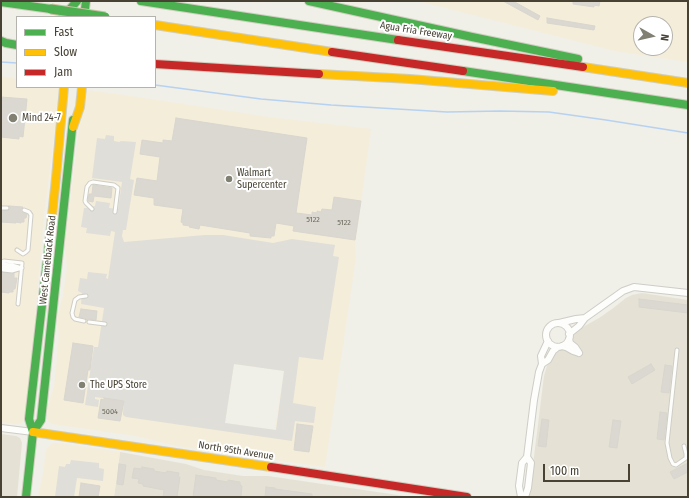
<!DOCTYPE html>
<html>
<head>
<meta charset="utf-8">
<style>
  body { margin:0 }
  #map { position:relative; width:689px; height:498px; overflow:hidden; background:#f0efe8; font-family:"Fira Sans Condensed",sans-serif }
  canvas { display:block }
  .frame { position:absolute; inset:0; border:2px solid #474234; pointer-events:none }
  .legend { position:absolute; left:16px; top:16px; width:140px; height:72px; box-sizing:border-box; background:#fff; border:1px solid #b5b3ae; margin:0; padding:5px 7px; list-style:none; font-size:12px; color:#474234 }
  .legend li { display:flex; align-items:center; gap:8px; height:20px }
  .legend b { width:20px; border:1px solid #b5b3ae }
  .north { position:absolute; left:633px; top:16px; width:40px; height:40px; box-sizing:border-box; background:#fff; border:1px solid #b5b3ae; border-radius:50%; rotate:98deg; font-size:11px; font-weight:700; line-height:16px; text-align:center; color:#474234 }
  .north::after { content:''; display:block; margin:auto; width:14px; height:18px; background:#827f73; clip-path:polygon(50% 0,100% 100%,50% 72%,0 100%) }
  .scale { position:absolute; left:543px; top:464px; width:87px; height:18px; box-sizing:border-box; border:2px solid #474234; border-top:0; padding-left:5px; font-size:12px; line-height:14px; white-space:nowrap; color:#474234; -webkit-text-stroke:3px #fff; paint-order:stroke }
</style>
</head>
<body>
<div id="map">
<canvas width="689" height="498"></canvas>
<div class="frame"></div>
<ul class="legend">
<li><b style="height:5px;background:#4caf50"></b>Fast</li>
<li><b style="height:5px;background:#ffc107"></b>Slow</li>
<li><b style="height:5px;background:#c62828"></b>Jam</li>
</ul>
<div class="north">N</div>
<div class="scale">100 m</div>
</div>
<script>
const ctx = document.querySelector('canvas').getContext('2d');
ctx.lineJoin = 'round';
function fill(path, color) { ctx.fillStyle = color; ctx.fill(path, 'evenodd'); }
const toPath = rows => new Path2D(rows.map(r => 'M' + r).join(''));
function trace(path, color, width, dash) { ctx.strokeStyle = color; ctx.lineWidth = width; ctx.lineCap = dash ? 'butt' : 'round'; ctx.setLineDash(dash || []); ctx.stroke(path); }
function write(font, color, halo, rows, align = 'center') {
  ctx.font = font + ' "Fira Sans Condensed",sans-serif'; ctx.lineWidth = 4; ctx.setLineDash([]); ctx.textBaseline = 'middle'; ctx.strokeStyle = halo; ctx.fillStyle = color; for (const [text, x, y, turn = 0] of rows) {
    ctx.save(); ctx.translate(x, y); ctx.rotate((+turn || 0) * Math.PI / 180); ctx.textAlign = isNaN(turn) ? turn : align; if (halo) ctx.strokeText(text, 0, 0); ctx.fillText(text, 0, 0); ctx.restore();
  }
}
fill(toPath([
  [642,293,688,300,688,497,529,497,544,376,547,366,552,356,557,350,568,345,576,331,599,318,612,309,626,298,632,295],
  [1,434,16,436,20,438,22,443,17,497,1,497],
  [120,452,186,464,204,470,243,476,268,476,411,497,114,497]
]), '#e5e2d5');
fill(toPath([
  [418,1,688,1,688,62,615,51],
  [641,24,665,24,665,48,641,48],
  [1,76,17,79,17,87,60,87,44,215,35,318,35,329,26,417,24,420,21,423,16,424,1,422],
  [84,90,117,94,268,117,371,129,355,246,356,257,325,467,177,446,136,436,53,424,49,422,47,418,48,405,54,387,59,337,57,319,63,296,67,267,65,245],
  [234,364,284,371,275,430,225,423],
  [53,443,57,443,120,452,114,497,38,497,43,474,46,451,47,448]
]), '#f4edda');
fill(toPath([
  [106,135,114,136,114,141,119,142,121,141,136,142,130,179,134,180,126,230,123,230,122,236,124,242,205,235,223,235,273,243,292,239,335,245,333,256,339,257,323,360,299,357,293,403,316,407,314,423,295,421,292,441,126,417,123,415,123,412,124,401,95,397,95,399,99,400,98,407,85,405,94,347,98,347,104,308,81,304,82,293,78,291,80,278,87,279,88,272,107,274,106,278,108,279,115,232,111,231,110,236,86,233,87,228,81,227,84,208,88,208,95,206,96,201,110,203,109,208,118,209,122,182,92,178,97,138,105,139],
  [234,364,284,371,276,430,225,423],
  [71,460,99,463,99,468,104,469,103,481,77,478,74,497,55,497,59,466,65,467,66,464,70,464]
]), '#dfded8');
trace(toPath([
  [1,62,17,63],
  [155,85,261,99,331,105,447,112,500,111,549,112,606,120,688,133]
]), '#b7d2f0', 1.5);
const building = toPath([
  [503,1,513,1,540,16,538,20,503,1],
  [573,1,600,1,599,6,594,5,594,7,573,4,573,1],
  [547,18,595,26,594,30,547,23,547,18],
  [1,97,27,99,23,137,19,136,19,139,1,137,1,97],
  [176,118,307,138,296,213,312,215,312,212,317,213,317,211,321,212,322,209,332,210,334,197,361,201,355,240,293,231,294,226,276,223,274,236,271,236,271,238,250,236,250,233,200,225,199,229,189,227,190,226,183,225,183,223,181,222,183,209,154,205,154,198,134,195,137,178,157,181,160,157,140,154,142,140,163,143,163,140,172,141,176,118],
  [93,185,112,188,111,198,94,196,93,202,88,201,89,194,92,194,93,185],
  [9,206,23,207,21,209,21,212,27,214,26,218,24,218,24,222,21,222,21,223,16,222,16,223,1,222,1,211,9,210,10,208,9,206],
  [1,272,12,274,14,273,14,278,17,278,15,289,13,289,13,292,9,292,9,293,1,292,1,272],
  [639,299,688,305,688,313,639,307,639,299],
  [81,309,97,311,96,320,89,319,87,320,85,318,79,317,81,309],
  [73,343,93,346,90,370,88,370,83,403,64,400,73,343],
  [651,364,655,370,632,384,628,377,651,364],
  [665,365,672,366,669,393,661,392,665,365],
  [104,398,124,401,120,421,98,418,101,399,104,400,104,398],
  [660,412,667,413,664,440,657,439,660,412],
  [542,419,549,420,546,447,538,446,542,419],
  [613,420,621,421,617,448,609,447,613,420],
  [297,424,313,426,309,452,294,450,297,424],
  [688,463,688,472,674,479,670,472,688,463],
  [119,464,126,465,123,485,117,484,119,464],
  [142,467,154,469,154,471,166,473,167,471,179,473,178,477,180,477,177,497,163,497,164,490,143,486,143,484,138,483,139,479,132,478,134,468,142,469,142,467],
  [196,475,216,478,216,480,228,482,228,480,240,482,240,485,242,486,241,497,193,497,196,475],
  [81,483,100,486,98,497,79,497,81,483],
  [266,487,275,488,275,489,312,494,312,497,265,497,266,487]
]);
fill(building, '#dad8d1');
trace(building, '#d8d6ce', 1);
const lane = toPath([
  [1,208,7,208],
  [92,209,86,203,85,201,87,187,90,183,93,182,114,185,118,188,115,212],
  [17,250,23,254,26,252,28,250,31,215,29,212,24,210],
  [1,262,4,261,22,263,18,304],
  [1,264,12,265,22,268],
  [1,267,12,268,18,268],
  [1,269,3,270,12,271,22,268],
  [84,321,75,319,73,317,72,313,75,300,79,297,86,296],
  [89,322,105,324],
  [677,350,667,443,670,458,673,464,676,465,686,458,686,454,684,446]
]);
const street = toPath([
  [559,323,576,319,585,318],
  '546 335a12 12 0 1 1 24 0a12 12 0 1 1-24 0Z',
  [569,334,579,326,585,318,623,291,634,287,688,293],
  [569,339,570,343,575,347,579,353],
  [562,346,566,347,573,351,579,353],
  [542,364,548,360,553,351,558,347],
  [1,428,33,432],
  [521,497,519,486,522,463,527,457,534,400,539,372,542,364,541,356,548,341],
  [525,497,528,488,531,463,527,457]
]);
const fast = toPath([
  [141,1,398,40],
  [309,1,472,37,578,59],
  [1,2,51,9],
  [63,17,77,1],
  [84,17,86,1],
  [1,41,6,43,17,45],
  [463,71,688,105],
  [33,432,41,420,73,120],
  [26,497,33,432,29,419,51,226]
]);
const slow = toPath([
  [155,25,332,52],
  [583,67,688,83],
  [319,74,410,79,553,91],
  [73,127,80,107,82,87],
  [51,226,56,178,64,87],
  [33,432,271,467]
]);
const jam = toPath([
  [398,40,583,67],
  [332,52,463,71],
  [155,64,319,74],
  [271,467,467,497]
]);
trace(lane, '#cecdc6', 5);
trace(street, '#cecdc6', 8);
trace(fast, '#d0cebf', 10);
trace(slow, '#d0cebf', 10);
trace(jam, '#d0cebf', 10);
trace(lane, '#fdfdfc', 3);
trace(street, '#fdfdfc', 6);
trace(fast, '#4caf50', 8);
trace(slow, '#ffc107', 8);
trace(jam, '#c62828', 8);
const fastBridge = toPath([
  [51,9,105,17]
]);
trace(fastBridge, '#cac0a2', 11, []);
trace(fastBridge, '#4caf50', 9);
for (const [x, y, r, color] of [
  [13,118,5,"#827f73"],
  [229,179,4,"#827f73"],
  [82,385,4,"#827f73"]
]) { const dot = new Path2D(); dot.arc(x, y, r, 0, 2 * Math.PI); ctx.fillStyle = color; ctx.fill(dot); trace(dot, '#fff', 1.5); }
write('8px', '#6c685c', null, [
  ["5122",313,220],
  ["5122",344,223],
  ["5004",110,412]
]);
write('10px', '#474234', '#fff', [
  ["Agua Fria Freeway",416,31,9],
  ["West Camelback Road",48,260,-84],
  ["North 95th Avenue",236,451,9]
]);
write('10px', '#474234', '#fff', [
  ["Mind 24-7",22,118],
  ["Walmart",237,173],
  ["Supercenter",237,185],
  ["The UPS Store",90,385]
], 'left');
</script>
</body>
</html>
